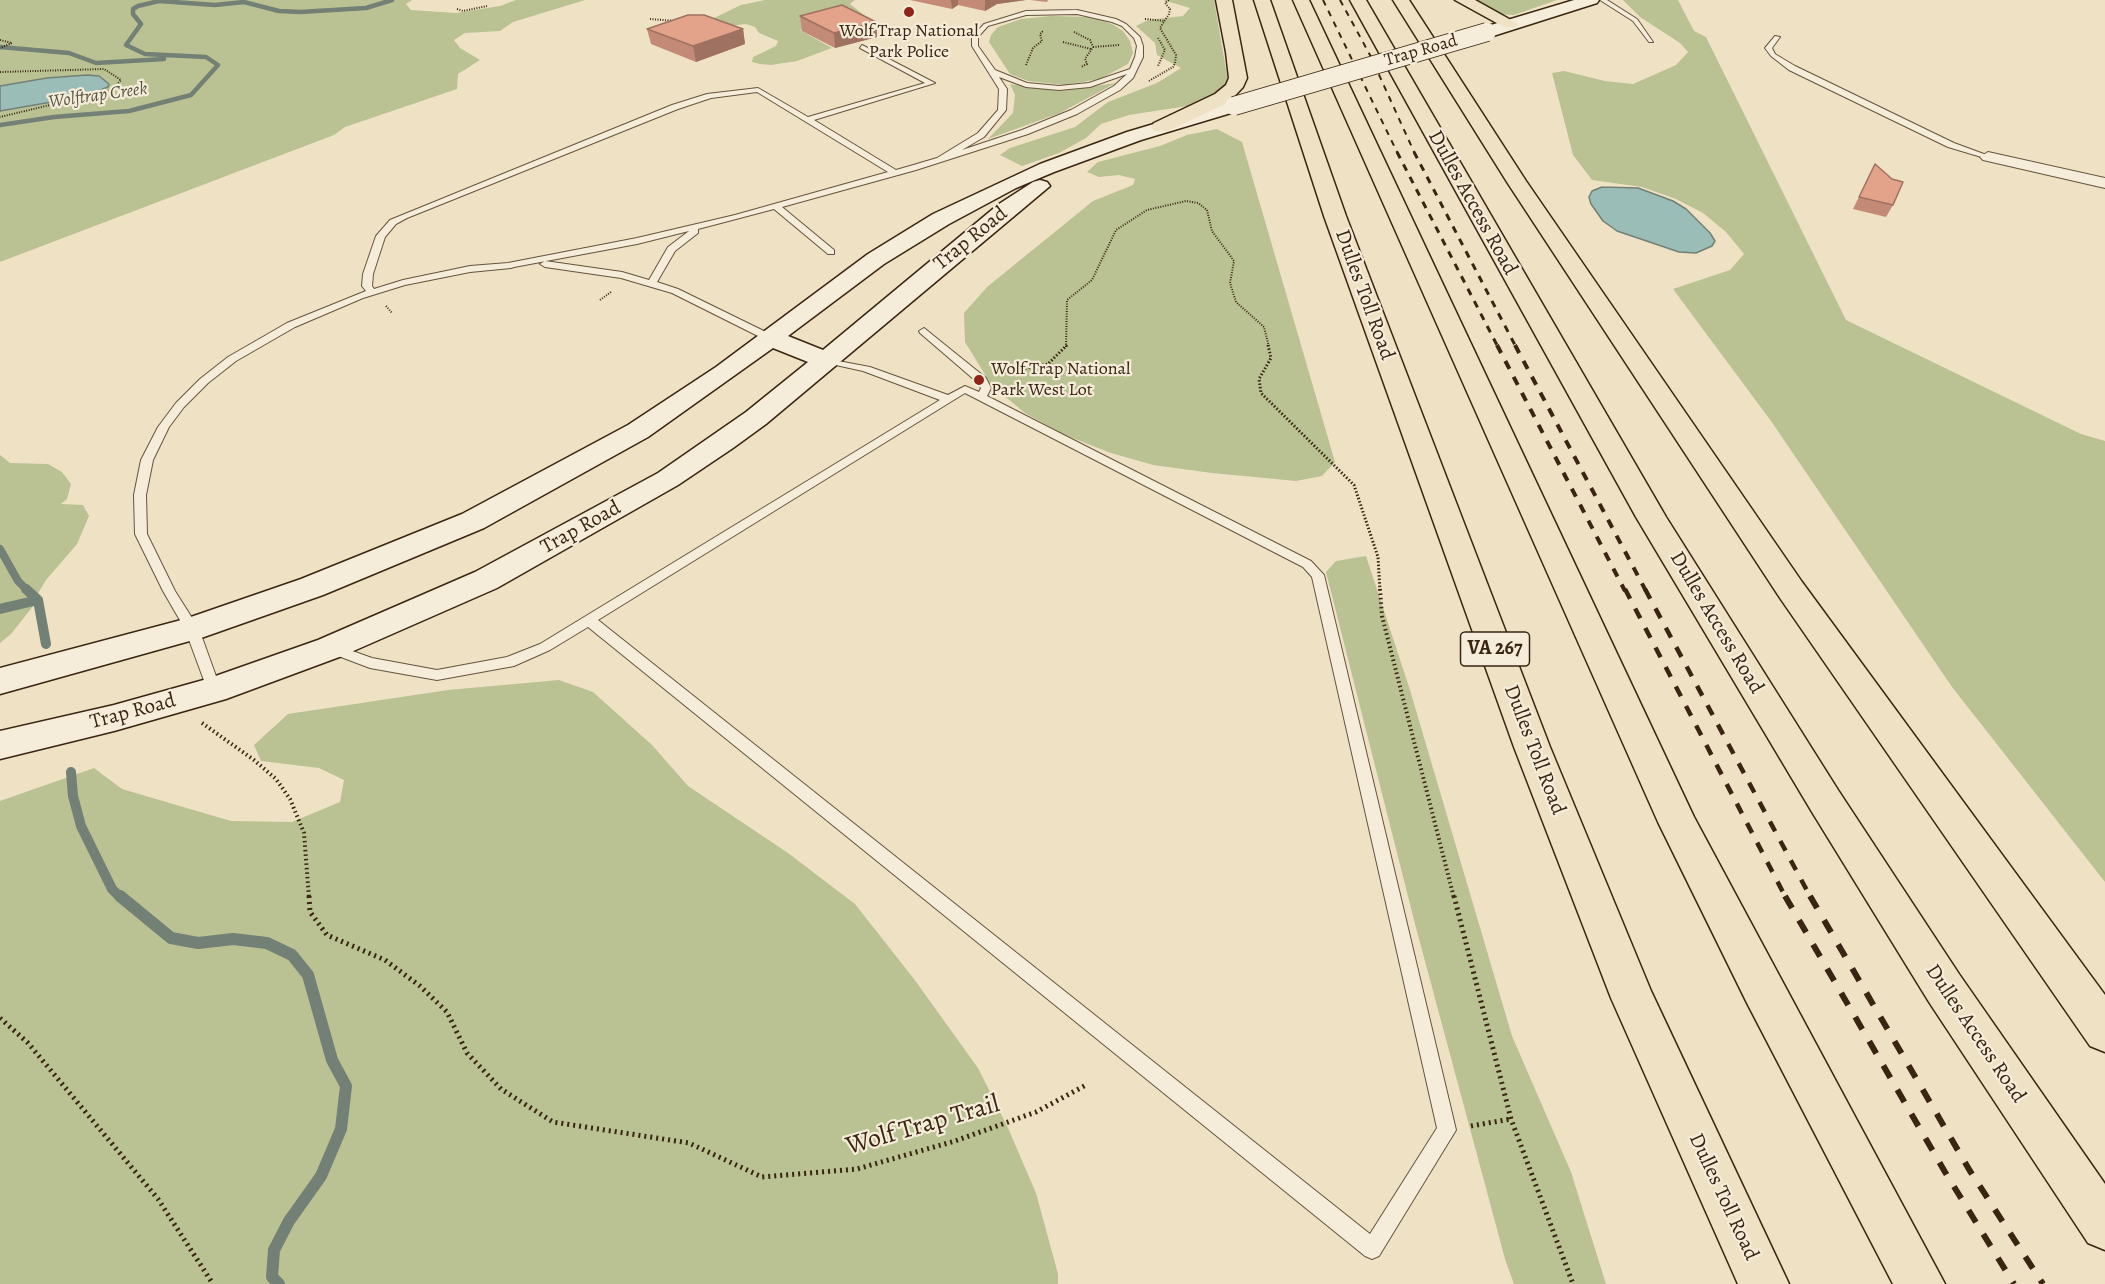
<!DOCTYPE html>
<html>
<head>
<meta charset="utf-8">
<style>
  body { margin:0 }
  canvas { display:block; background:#efe1c4 }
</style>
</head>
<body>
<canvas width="2105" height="1284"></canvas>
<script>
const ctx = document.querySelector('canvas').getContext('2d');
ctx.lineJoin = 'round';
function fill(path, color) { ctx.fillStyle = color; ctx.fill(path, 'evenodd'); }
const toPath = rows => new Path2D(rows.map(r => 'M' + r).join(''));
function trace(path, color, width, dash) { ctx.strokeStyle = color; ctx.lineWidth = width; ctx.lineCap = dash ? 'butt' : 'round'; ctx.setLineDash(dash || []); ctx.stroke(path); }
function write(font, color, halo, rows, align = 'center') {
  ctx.font = font + ' Alegreya,serif'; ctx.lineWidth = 4.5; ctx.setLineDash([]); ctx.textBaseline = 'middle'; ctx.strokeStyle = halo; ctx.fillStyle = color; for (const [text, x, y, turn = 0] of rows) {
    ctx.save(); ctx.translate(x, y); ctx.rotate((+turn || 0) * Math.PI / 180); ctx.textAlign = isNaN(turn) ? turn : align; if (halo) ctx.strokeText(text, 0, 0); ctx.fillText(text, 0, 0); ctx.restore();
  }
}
fill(toPath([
  [0,0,412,0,406,4,411,10,456,13,500,6,516,0,585,0,513,22,500,31,465,33,454,40,460,48,480,60,458,74,457,89,345,127,334,135,0,262,0,111,86,96,104,90,99,76,87,75,47,78,0,86],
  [765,0,855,0,850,4,869,19,800,30,832,48,797,61,771,65,760,64,752,62,753,57,776,46,778,41,759,33,755,27,746,24,721,27,712,19,741,5],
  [1163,0,1214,0,1228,81,1221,90,1200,104,1129,115,1101,124,1086,138,1059,153,1022,166,1000,155,1010,148,1075,127,1108,102,1157,83,1181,68,1157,55,1155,43,1136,26,1148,20,1183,16,1190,8],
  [1470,0,1557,0,1514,15,1497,14],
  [1623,0,1678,0,1694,31,1706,37,1846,320,2081,434,2105,441,2105,882,1952,687,1771,421,1673,289,1730,270,1744,254,1726,232,1703,213,1676,199,1642,187,1592,180,1573,155,1552,73,1564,71,1605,81,1633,84,1676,65,1688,52,1680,43,1640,17],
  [1051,16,1093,17,1112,24,1123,31,1130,41,1133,53,1128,64,1100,79,1064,85,1028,81,1010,74,989,42,991,35,998,27,1021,19],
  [1116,83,1060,113,988,139,1013,113,1015,95,1010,84,1059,91],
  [1217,129,1242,142,1335,462,1322,476,1296,481,1212,473,1153,465,1111,453,1065,435,1025,413,992,386,965,342,964,313,987,287,1093,201,1133,185,1135,179,1119,175,1099,177,1087,172,1098,162,1160,146,1187,135],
  [0,455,10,463,48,464,62,472,71,484,67,499,61,504,83,505,89,516,77,544,46,580,37,595,38,600,11,634,0,643],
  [1366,556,1410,690,1512,1036,1571,1172,1606,1284,1514,1284,1505,1259,1415,924,1326,572,1336,561],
  [559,680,593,692,652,745,688,786,788,853,855,904,914,979,978,1068,1008,1128,1036,1193,1058,1274,1058,1284,0,1284,0,801,94,768,122,789,231,821,292,822,340,802,344,780,319,768,261,761,254,745,288,714,448,690]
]), '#bac293');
const water = toPath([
  [87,75,99,76,109,84,108,87,86,96,0,111,0,86,47,78,87,75],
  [1602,187,1638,188,1673,201,1686,209,1710,233,1715,241,1712,246,1696,253,1679,252,1617,231,1603,221,1591,204,1589,197,1592,191,1602,187]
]);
fill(water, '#9abdb8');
trace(water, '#738075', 1.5);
trace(toPath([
  [0,47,69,53,96,63,164,59],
  [0,125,54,117,129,111,191,95,218,65,206,57,145,54,126,45,141,24,133,14,133,9,138,6,159,1,215,5,244,2,279,11,300,12,366,8,392,0]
]), '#738075', 4.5);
trace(toPath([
  [0,549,18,581,28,591]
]), '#738075', 8);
trace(toPath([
  [26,589,38,600,46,644],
  [0,609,38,600],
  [71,772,73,796,81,826,112,889,121,898]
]), '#738075', 10);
trace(toPath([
  [120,896,171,938,198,943,233,939,267,943,292,955,308,975,332,1060,346,1086,341,1129,321,1176,289,1221,274,1250,272,1277,279,1284]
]), '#738075', 12);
const lane = toPath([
  [1600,0,1607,0,1637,19,1653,42,1649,42,1633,21,1600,0],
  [1077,10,1116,19,1126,24,1140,37,1143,46,1143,57,1133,78,1120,90,1077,114,1028,134,916,170,782,207,834,250,834,254,828,254,774,209,698,229,698,233,675,251,657,282,678,289,774,336,774,340,766,340,672,293,621,278,545,267,540,264,545,261,622,272,649,280,668,247,689,231,637,244,514,267,511,268,470,272,405,285,363,298,295,327,236,361,208,383,184,407,169,427,153,460,146,495,147,534,175,591,199,629,221,690,219,694,209,694,185,629,163,591,135,534,134,495,141,460,158,427,176,403,200,379,228,357,287,323,366,291,362,286,363,274,376,236,390,220,672,105,707,94,758,88,808,117,925,83,860,48,862,45,935,83,814,120,896,170,910,166,937,158,978,133,998,110,999,89,972,46,972,37,984,24,1026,11,1077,10],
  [1077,14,1112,22,1122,26,1134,38,1137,46,1135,57,1130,69,1089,83,1059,86,1027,83,995,70,978,46,978,37,988,26,1026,15,1077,14],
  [1127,74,1114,86,1071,110,1022,130,962,150,984,137,1006,110,1007,89,999,77,1026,87,1059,90,1090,87,1127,74],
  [757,92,888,172,735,215,637,238,508,263,470,266,403,280,374,289,372,286,373,274,385,237,396,224,407,218,678,109,711,98,757,92],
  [1775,36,1780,37,1772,48,1775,54,1795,66,1954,143,1992,157,1988,159,1948,147,1789,70,1771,56,1765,48,1775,36],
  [924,328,986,378,991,388,987,396,1311,561,1324,575,1456,1130,1379,1256,1372,1259,1365,1256,588,627,550,650,514,666,437,680,370,668,325,651,323,648,330,643,372,658,437,670,507,657,540,644,940,400,863,371,822,362,822,358,870,367,948,395,965,386,979,392,981,388,977,382,920,333,919,331,924,328],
  [965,393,1303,567,1312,577,1437,1128,1370,1234,598,620,965,393]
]);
const street = toPath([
  [1988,152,2105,178,2105,188,1983,160,1980,157,1988,152]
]);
const secondary = toPath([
  [1574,0,1599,0,1597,3,1493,36,1487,37,1479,32,1481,28,1574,0],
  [1234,100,1241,102,1243,106,1241,110,1141,140,1054,172,1016,188,949,224,884,264,788,336,823,350,999,204,1033,182,1040,180,1047,182,1050,186,766,424,733,448,678,485,497,588,342,656,226,699,114,731,0,759,0,731,114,705,207,679,318,640,475,572,658,473,746,412,808,362,773,348,648,437,484,528,323,595,204,637,0,694,0,668,185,619,301,579,462,514,628,425,716,367,868,254,933,214,1040,164,1127,132,1234,100]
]);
const highway = toPath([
  [1216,0,1232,0,1247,78,1243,87,1229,102,1168,131,1154,131,1151,127,1154,123,1215,94,1226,85,1229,78,1226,52,1216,0],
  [1254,0,1270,0,1346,216,1550,747,1651,991,1789,1284,1738,1284,1611,998,1514,747,1324,216,1254,0],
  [1293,0,1309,0,1694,817,1945,1284,1893,1284,1747,1003,1658,822,1293,0],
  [1350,0,1366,0,1666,517,1838,790,1959,974,2105,1184,2105,1250,2088,1243,1929,1002,1812,812,1636,517,1350,0],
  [1393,0,1409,0,1526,181,1802,582,2105,995,2105,1052,2090,1046,1780,598,1507,182,1393,0],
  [1455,0,1475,0,1518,24,1516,27,1504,27,1455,0]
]);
trace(lane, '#66543e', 2);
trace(street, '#66543e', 2);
trace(secondary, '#392511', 3);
trace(highway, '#392511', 3);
trace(toPath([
  [457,9,463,11,487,6],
  [650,19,676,21],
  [1145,19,1165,21],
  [1074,32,1090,40,1093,47,1085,59,1087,64,1081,67],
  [1158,38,1165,50,1158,66],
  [0,40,12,43,0,48],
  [1063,42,1091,49],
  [1093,47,1119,45],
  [1026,65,1033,48,1042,41,1040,34,1043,31],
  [0,72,104,69,121,80,112,90,0,117],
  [1149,81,1173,67,1175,63,1176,55,1160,28,1169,14,1170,9,1165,3,1169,0],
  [600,300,611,292],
  [386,306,392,313],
  [1066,347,1067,300,1092,280,1116,230,1147,210,1186,201,1198,203,1207,210,1212,231,1234,261,1230,283,1236,302,1264,327,1269,347]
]), '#392511', 2, [1, 1.5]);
trace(toPath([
  [1268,345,1271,358,1259,379,1261,393,1354,485,1378,557,1380,591],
  [1001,373,1048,364,1067,345]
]), '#392511', 3, [1.5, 2]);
trace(toPath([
  [1380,589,1382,616,1454,898],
  [202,723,254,760,276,779,290,799,304,833,309,898]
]), '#392511', 4, [1.5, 3]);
trace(toPath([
  [309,896,310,912,327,935,385,960,420,986,447,1012,467,1053,501,1089,553,1122,689,1143,762,1177,857,1169,955,1141,1036,1112,1086,1085],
  [1454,896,1511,1119,1573,1284],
  [0,1018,28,1043,158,1199,213,1284],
  [1471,1126,1511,1119]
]), '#392511', 5, [2, 4]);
fill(lane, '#f5ecd9');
fill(street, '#f5ecd9');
fill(secondary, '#f5ecd9');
fill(highway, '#efe1c4');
trace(toPath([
  [1323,0,1398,154],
  [1340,0,1370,55,1415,154]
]), '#392511', 2, [6, 6]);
trace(toPath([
  [1397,152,1498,347],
  [1414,152,1516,347]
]), '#392511', 3, [7, 7]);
trace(toPath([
  [1497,345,1625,591],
  [1515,345,1646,591]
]), '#392511', 4, [9, 9]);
trace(toPath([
  [1625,589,1786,898],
  [1645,589,1811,898]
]), '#392511', 4.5, [11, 11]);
trace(toPath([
  [1785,896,1945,1172,2014,1284],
  [1810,896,1970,1171,2043,1284]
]), '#392511', 6, [14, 14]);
const secondaryBridge = toPath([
  [1234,106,1487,32]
]);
trace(secondaryBridge, '#392511', 20, []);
trace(secondaryBridge, '#f5ecd9', 18);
fill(toPath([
  [910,0,1026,0,997,4,985,11,958,5,952,9],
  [1030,0,1048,0,1047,2],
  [800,16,876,22,877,37,835,48,802,31],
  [647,29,743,29,745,44,696,62,651,44],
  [1875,164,1893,205,1886,217,1853,209]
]), '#c38b77');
fill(toPath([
  [951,0,958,0,958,5,952,9],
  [985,0,1026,0,997,4,985,11],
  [876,22,877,37,835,48,834,33],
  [743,29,745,44,696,62,693,46]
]), '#9f7161');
const building = toPath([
  [842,5,876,22,834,33,800,16,842,5],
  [688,15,704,15,743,29,693,46,647,29,688,15],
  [1875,164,1892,179,1903,182,1893,205,1859,197,1875,164]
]);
fill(building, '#e3a28a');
trace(building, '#9f7161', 1.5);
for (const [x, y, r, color] of [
  [909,12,6,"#8f2418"],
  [979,380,6,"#8f2418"]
]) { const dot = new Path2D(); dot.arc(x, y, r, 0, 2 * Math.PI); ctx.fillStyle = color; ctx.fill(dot); trace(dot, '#f5ecd9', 2); }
write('18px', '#392511', '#f5ecd9', [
  ["Wolf Trap National",909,32],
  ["Park Police",909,53],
  ["Wolf Trap National",991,370,"left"],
  ["Park West Lot",991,391,"left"]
]);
write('18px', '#392511', '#f5ecd9', [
  ["Trap Road",1421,51,-16]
]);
write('italic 18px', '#565343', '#f5ecd9', [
  ["Wolftrap Creek",98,96,-8]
]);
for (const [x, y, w] of [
  [1495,649,69]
]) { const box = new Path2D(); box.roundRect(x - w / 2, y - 17, w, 34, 4.5); ctx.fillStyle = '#f5ecd9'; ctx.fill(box); trace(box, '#392511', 1.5); }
write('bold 20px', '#392511', null, [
  ["VA 267",1495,649]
]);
write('21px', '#392511', '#f5ecd9', [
  ["Dulles Access Road",1472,203,61],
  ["Trap Road",971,239,-39],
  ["Dulles Toll Road",1364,295,70],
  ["Trap Road",581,528,-29],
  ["Dulles Access Road",1716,623,59],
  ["Trap Road",133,712,-15],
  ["Dulles Toll Road",1534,750,69],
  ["Dulles Access Road",1975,1034,56],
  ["Dulles Toll Road",1723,1197,65]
]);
write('26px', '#392511', '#f5ecd9', [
  ["Wolf Trap Trail",923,1126,-16]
]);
</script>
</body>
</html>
